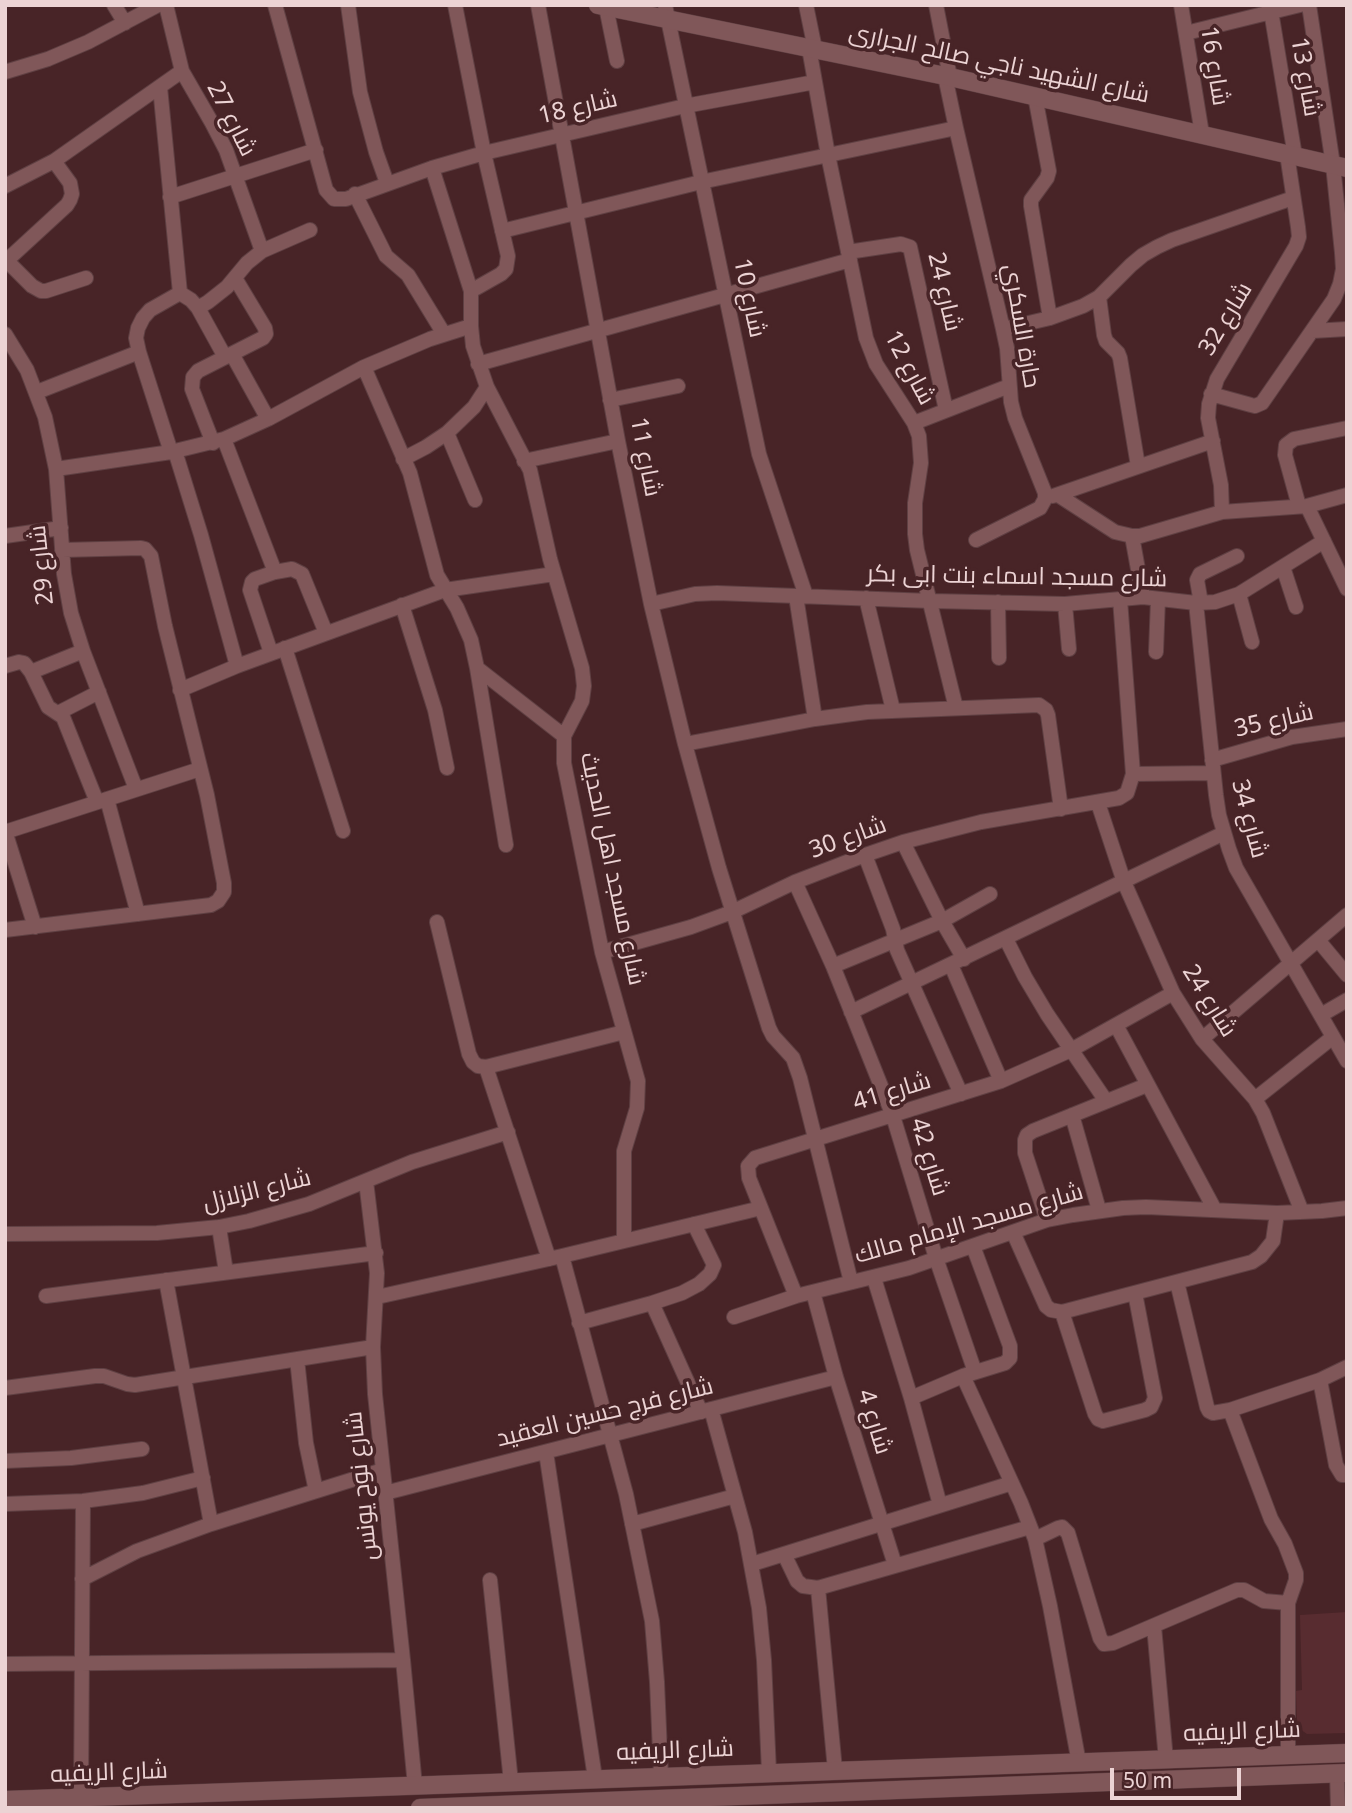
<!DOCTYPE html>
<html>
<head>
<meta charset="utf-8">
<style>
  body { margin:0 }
  #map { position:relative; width:1352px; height:1813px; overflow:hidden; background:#482427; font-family:"Noto Sans",sans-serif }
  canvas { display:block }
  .frame { position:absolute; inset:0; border:7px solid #ecd3d4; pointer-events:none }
  .scale { position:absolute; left:1110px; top:1768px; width:131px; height:32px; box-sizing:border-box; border:4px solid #ecd3d4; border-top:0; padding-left:9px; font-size:21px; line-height:24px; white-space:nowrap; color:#ecd3d4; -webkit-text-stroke:5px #482427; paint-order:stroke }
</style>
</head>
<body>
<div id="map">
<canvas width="1352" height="1813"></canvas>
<div class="frame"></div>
<div class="scale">50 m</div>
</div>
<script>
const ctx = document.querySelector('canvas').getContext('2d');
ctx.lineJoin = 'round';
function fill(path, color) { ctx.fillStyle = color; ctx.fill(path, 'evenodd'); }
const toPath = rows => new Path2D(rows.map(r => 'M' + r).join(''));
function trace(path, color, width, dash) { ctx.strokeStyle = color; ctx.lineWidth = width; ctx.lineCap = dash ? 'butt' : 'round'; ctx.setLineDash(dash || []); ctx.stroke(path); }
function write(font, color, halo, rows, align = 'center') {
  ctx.font = font + ' "Noto Sans",Cairo,sans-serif'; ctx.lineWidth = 7; ctx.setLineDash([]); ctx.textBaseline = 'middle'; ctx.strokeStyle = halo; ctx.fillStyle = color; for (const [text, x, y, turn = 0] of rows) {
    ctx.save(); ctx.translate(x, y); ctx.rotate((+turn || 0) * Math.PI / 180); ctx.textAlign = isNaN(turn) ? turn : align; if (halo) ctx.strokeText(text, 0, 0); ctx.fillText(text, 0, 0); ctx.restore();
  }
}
fill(toPath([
  [1347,1612,1347,1733,1307,1734,1300,1729,1297,1723,1296,1691,1302,1690,1300,1615]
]), '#582c30');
const minor = toPath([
  [114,5,125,23],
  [166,5,182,71,212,123,226,150,262,251],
  [275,5,326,190,334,199,346,199,432,168,484,153,685,106,815,82],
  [348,5,360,92,376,152,387,183],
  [455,5,484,153,508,256,506,269,501,274,471,291,471,326,473,346,487,387,530,470,550,559,582,668,584,686,582,701,564,736,564,763,602,952,638,1081,637,1108,624,1151,624,1241],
  [538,5,618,441,651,604,685,744,719,868,769,1028,773,1036,793,1058,800,1078,851,1282],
  [665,5,759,454,806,596],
  [806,5,815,49],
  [936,5,950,77],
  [1181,5,1202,134],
  [1270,5,1295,156],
  [606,7,617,61],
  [1186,33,1300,5],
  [809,48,828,155,866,338,876,364,914,423,919,436,921,463,915,503,915,534,917,550,956,708],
  [5,72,48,59,88,42,158,5],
  [945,76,956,128,1003,329,1007,348,1011,402,1015,418,1045,493,1045,499,1040,508,976,540],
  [160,87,180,293],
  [1035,96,1049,171,1047,178,1031,200,1031,206,1050,318],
  [432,168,471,291],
  [5,186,54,161,182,71],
  [355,194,386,256,408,275,444,334],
  [170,197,316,150],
  [502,231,701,182,956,128],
  [848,252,901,244,910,247,946,410],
  [6,260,32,286,41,291,46,291,86,278],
  [5,262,67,205,70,200,72,194,70,183,54,161],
  [180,293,191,300,198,308,225,357],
  [1099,297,1104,335,1106,341,1118,353,1120,358,1138,466],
  [198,308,208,302,227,287,247,263,262,251,310,230],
  [1003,329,1050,318,1083,306,1099,297,1131,265,1143,255,1157,247,1172,240,1293,198],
  [1312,331,1347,329],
  [5,334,27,370,45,417,56,469,64,574,71,613,83,651,136,789],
  [232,354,268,419],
  [478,364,850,260],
  [364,367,410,473,437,575,457,608,471,640,477,668,506,845],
  [37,392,139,352],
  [1211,394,1251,405,1255,406,1262,403,1334,299,1340,284,1343,269,1342,253,1333,165,1309,5],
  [610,400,678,386],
  [914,423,1009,386],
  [447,433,475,500],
  [224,439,275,572],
  [213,443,192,389,193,377,198,371,257,341,263,338,266,334,265,328,235,278],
  [175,451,201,535,237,666],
  [171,452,139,352,136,338,138,328,143,318,150,310,180,293],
  [403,459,426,447,447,433,474,407,487,387],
  [524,461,618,441],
  [56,469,171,452,224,439,268,419,364,367,430,339,471,326],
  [1058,495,1115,532,1132,536,1140,536,1222,512,1307,506,1347,495],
  [1053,496,1213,441],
  [1299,506,1285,455,1286,445,1294,439,1347,428],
  [1307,506,1347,589],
  [1222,512,1221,485,1208,418,1209,404,1217,379,1296,246,1299,237,1298,227,1287,154],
  [5,536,61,528],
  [1132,536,1143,597],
  [1283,567,1296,607],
  [1239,594,1252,642],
  [796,596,815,719],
  [866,598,893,710],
  [998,602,999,658],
  [1196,603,1216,795,1219,815,1229,849,1236,868,1347,1061],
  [1201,603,1197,580,1200,574,1237,556],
  [651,604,695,594,717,593,931,601,1065,604,1143,597,1196,603,1215,602,1239,594,1324,541],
  [1065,604,1069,649],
  [402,605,435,710,447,768],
  [285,648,343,831],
  [1156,652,1158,599],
  [271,653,250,590,252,582,255,579,275,572,292,569,302,574,326,633],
  [5,666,19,662,24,663,31,672,48,707,63,717,97,802],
  [477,668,564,736],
  [31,672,83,651],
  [180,690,237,666,445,590,554,574],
  [58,713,99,692],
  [685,744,815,719,867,712,1039,705,1046,710,1048,715,1061,809],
  [1212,760,1292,737,1347,729],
  [1133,774,1213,773],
  [107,799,138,914],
  [1098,803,1124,882,1173,993,1202,1039,1255,1099,1263,1113,1302,1212],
  [5,831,35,927],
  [5,832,200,769],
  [903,842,942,921,964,959],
  [865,855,893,929,897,950,961,1094],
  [795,882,833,966,893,1116,936,1258,975,1372],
  [437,922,469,1054,473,1062,478,1066,486,1067,624,1032],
  [5,930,211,905,218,901,224,892,224,883,207,795,165,626,151,556,145,549,141,548,62,550],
  [1006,939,1025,977,1047,1014,1106,1101],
  [1318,940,1347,975],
  [602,952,691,927,732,912,795,882,865,855,903,842,981,822,1119,798,1127,793,1133,774,1120,599],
  [951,965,1001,1081],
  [833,966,942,921,990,894],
  [851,1012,1224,833],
  [1321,1015,1347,1000],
  [1116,1025,1215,1210],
  [1202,1039,1347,915],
  [486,1067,549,1259],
  [1255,1099,1333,1037],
  [1072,1115,1099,1210],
  [366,1181,377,1273,373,1347,375,1394,403,1660,415,1786],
  [1047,1220,1025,1153,1025,1140,1027,1135,1033,1131,1147,1085],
  [219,1227,226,1272],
  [1013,1232,1046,1306,1051,1310,1062,1312,1252,1262,1261,1256,1273,1241,1277,1213],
  [5,1234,157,1233,219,1227,249,1221,309,1204,412,1162,508,1132],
  [562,1256,626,1494,652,1621,657,1682,661,1776],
  [874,1278,911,1398,940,1505],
  [166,1280,211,1524],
  [1177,1282,1207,1407,1209,1411,1213,1413,1230,1410,1320,1380,1347,1367],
  [813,1292,836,1377,895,1565],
  [46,1296,376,1253],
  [796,1296,749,1178,748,1166,755,1158,1001,1081,1071,1050,1173,993],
  [377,1297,562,1256,761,1208],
  [652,1303,701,1412],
  [1062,1312,1095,1414,1098,1419,1103,1421,1107,1420,1145,1410,1151,1407,1155,1398,1135,1293],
  [734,1317,796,1296,909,1268,1047,1220,1073,1215,1123,1208,1146,1207,1277,1213,1322,1211,1347,1208],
  [579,1323,652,1303,682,1293,699,1284,710,1274,714,1265,694,1224],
  [297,1359,306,1443,316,1491],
  [963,1376,1021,1503,1035,1539,1050,1606,1079,1763],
  [1320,1380,1336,1465,1342,1475,1347,1475],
  [5,1388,95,1376,104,1376,127,1384,135,1385,373,1347],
  [911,1398,963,1376,1005,1363,1010,1358,1010,1346,973,1246],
  [711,1409,745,1532,759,1608,764,1660,769,1772],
  [1230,1410,1271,1519,1285,1544,1296,1573,1296,1580,1288,1603,1288,1755],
  [546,1452,595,1778],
  [5,1461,71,1458,142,1449],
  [385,1493,836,1377],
  [5,1504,83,1501,143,1493,203,1478],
  [632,1524,735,1496],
  [1035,1539,1058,1528,1062,1527,1068,1533,1100,1638,1104,1644,1113,1643,1237,1590,1244,1590,1264,1601,1288,1603],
  [784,1554,797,1581,803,1586,818,1588],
  [752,1564,1012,1483],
  [82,1579,137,1551,159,1543,211,1524,383,1470],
  [490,1580,511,1782],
  [1154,1626,1166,1760],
  [5,1664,403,1660],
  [835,1770,818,1588,1030,1527],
  [1337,1774,1338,1808],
  [81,1798,83,1501]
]);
const tertiary = toPath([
  [598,5,950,77,1347,168],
  [5,1800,1347,1753],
  [420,1808,1347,1773]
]);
trace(minor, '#5f4043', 16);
trace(tertiary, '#5f4043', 19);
trace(minor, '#805759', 14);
trace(tertiary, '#805759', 18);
write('24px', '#ecd3d4', '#482427', [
  ["شارع الشهيد ناجي صالح الجرارى",999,64,12],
  ["شارع 16",1214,66,81],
  ["شارع 13",1305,77,80],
  ["شارع 18",578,108,-13],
  ["شارع 27",231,119,63],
  ["شارع 24",944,292,77],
  ["شارع 10",749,298,78],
  ["شارع 32",1226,319,-59],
  ["حارة السكري",1021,326,80],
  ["شارع 12",909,368,62],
  ["شارع 11",645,457,79],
  ["شارع 29",42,565,-96],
  ["شارع مسجد اسماء بنت ابى بكر",1017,577,1],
  ["شارع 35",1274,721,-13],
  ["شارع 34",1249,819,75],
  ["شارع 30",848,838,-20],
  ["شارع مسجد اهل الحديث",612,869,78],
  ["شارع 24",1209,1001,58],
  ["شارع 41",892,1092,-17],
  ["شارع 42",929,1157,73],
  ["شارع الزلازل",257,1191,-14],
  ["شارع مسجد الإمام مالك",969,1224,-16],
  ["شارع فرج حسين العقيد",605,1413,-14],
  ["شارع 4",874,1422,73],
  ["شارع نوح يونس",362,1486,-96],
  ["شارع الريفيه",1242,1732,-2],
  ["شارع الريفيه",675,1751,-2],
  ["شارع الريفيه",109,1773,-2]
]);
</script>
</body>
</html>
